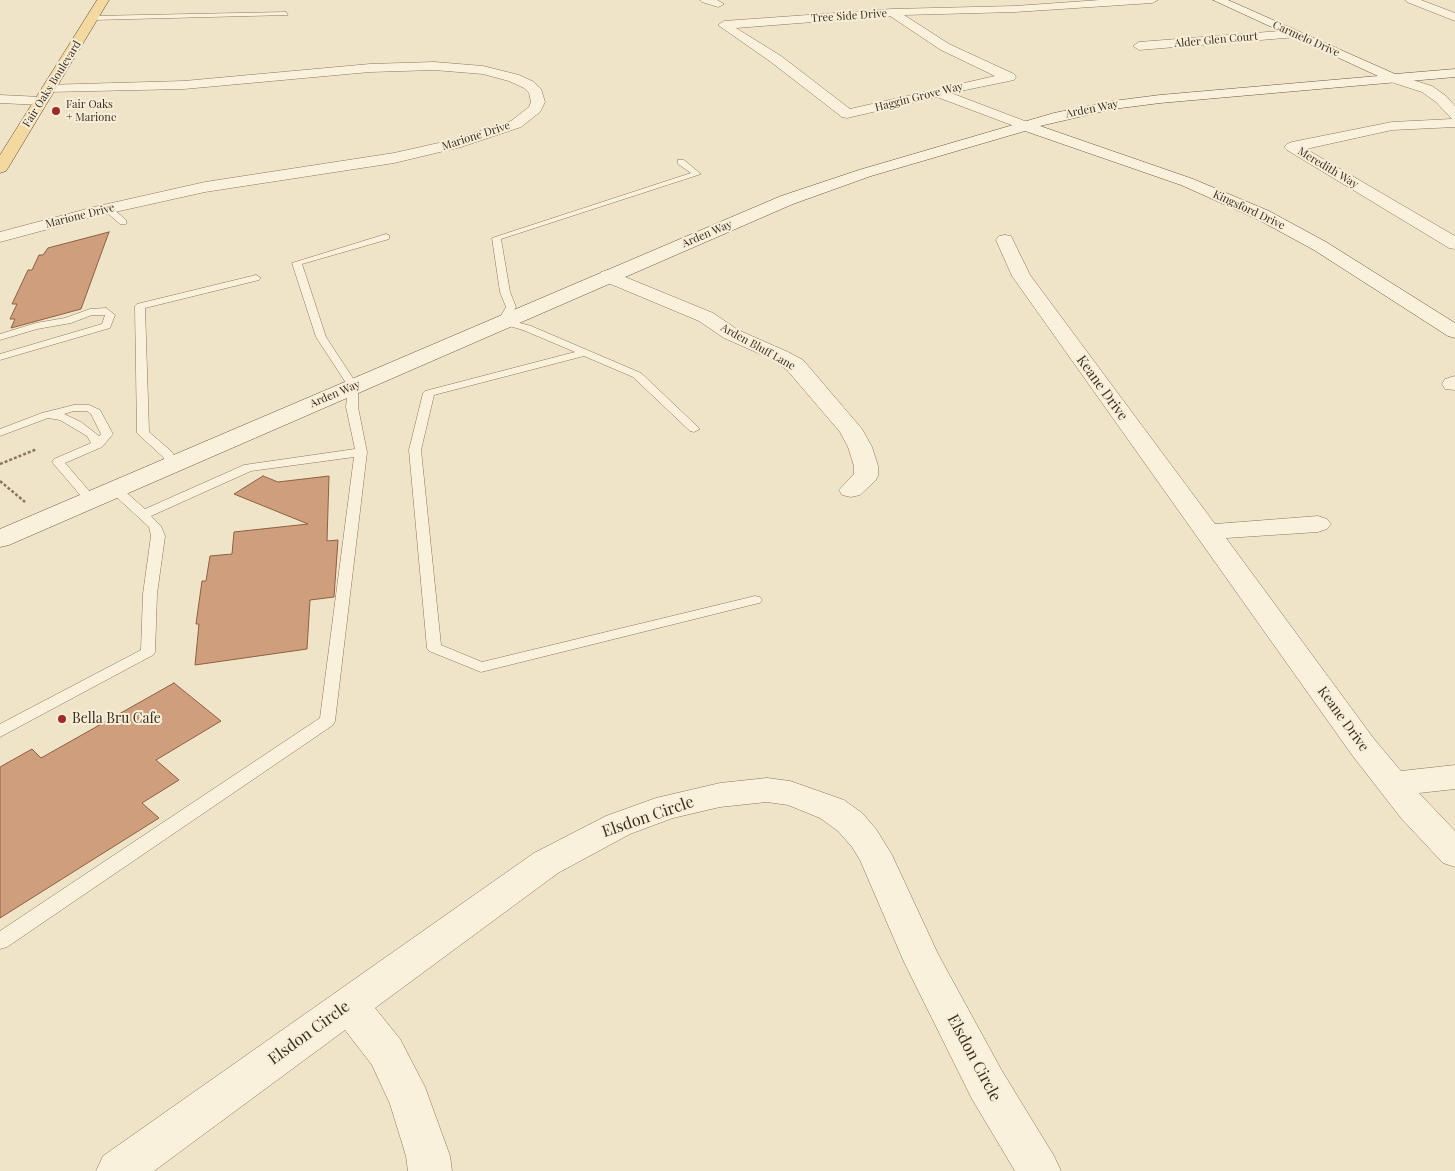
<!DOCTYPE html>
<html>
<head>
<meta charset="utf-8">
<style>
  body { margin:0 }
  canvas { display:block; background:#f0e4c8 }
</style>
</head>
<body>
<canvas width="1455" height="1171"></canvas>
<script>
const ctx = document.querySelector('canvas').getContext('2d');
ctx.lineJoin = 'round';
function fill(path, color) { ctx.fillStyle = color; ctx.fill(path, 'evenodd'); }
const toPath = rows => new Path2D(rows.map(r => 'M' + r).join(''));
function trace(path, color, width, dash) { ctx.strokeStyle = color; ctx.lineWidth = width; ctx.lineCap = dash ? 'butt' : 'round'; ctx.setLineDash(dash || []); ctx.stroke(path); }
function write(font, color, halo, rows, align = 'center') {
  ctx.font = font + ' "Playfair Display",serif'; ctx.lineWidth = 4; ctx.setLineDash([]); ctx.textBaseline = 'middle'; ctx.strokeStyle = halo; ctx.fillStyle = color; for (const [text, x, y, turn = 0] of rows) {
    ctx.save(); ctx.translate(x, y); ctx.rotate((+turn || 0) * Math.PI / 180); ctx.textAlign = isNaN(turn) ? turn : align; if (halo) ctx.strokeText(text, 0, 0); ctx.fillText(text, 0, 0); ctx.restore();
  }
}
const building = toPath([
  [109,232,81,309,11,328,15,319,10,319,17,304,12,304,28,270,32,270,39,255,43,255,48,248,109,232],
  [263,476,278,482,329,476,327,541,338,540,334,597,310,600,307,649,195,665,199,624,196,624,202,581,206,581,210,556,232,554,234,532,308,524,234,494,263,476],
  [174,683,221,721,156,760,179,780,142,803,159,818,0,918,0,767,32,749,41,758,174,683]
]);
fill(building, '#cf9f7d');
trace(building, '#8d5f41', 1);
const lane = toPath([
  [286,12,288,15,93,20,90,18,93,16,286,12],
  [678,160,684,160,701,174,501,239,510,292,516,307,509,320,531,326,641,373,700,429,694,432,690,431,633,377,584,356,434,395,421,450,441,645,482,662,755,596,760,597,762,600,760,603,755,604,481,672,429,651,427,648,409,450,423,393,425,391,575,352,523,330,499,323,498,321,506,307,500,292,492,238,691,173,678,164,678,160],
  [105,207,111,207,126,220,126,224,120,224,105,211,105,207],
  [386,234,389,235,389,239,302,264,326,337,358,386,358,407,367,452,335,721,333,725,7,947,0,949,0,931,320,718,354,457,251,471,151,516,161,526,165,536,157,594,155,652,153,655,0,737,0,724,141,650,143,594,151,536,149,527,111,492,109,489,111,486,119,486,145,509,244,465,355,449,346,407,348,386,316,337,292,263,386,234],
  [256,275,261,278,259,280,145,308,149,432,171,451,180,464,174,468,170,467,163,457,137,433,135,306,137,304,256,275],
  [106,308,115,315,110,328,0,360,0,354,102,324,105,315,92,315,71,323,37,329,0,340,0,334,36,323,65,318,90,309,106,308],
  [74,405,89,405,100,410,113,434,102,447,65,463,97,500,91,504,87,503,52,462,54,459,91,443,87,436,60,420,48,418,0,436,0,429,42,413,74,405],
  [74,411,87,411,91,414,101,434,99,436,81,422,64,414,74,411]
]);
const street = toPath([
  [700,0,717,0,724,4,718,7,702,2,700,0],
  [1100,0,1158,0,1152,3,1015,12,904,15,949,44,1014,74,1016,77,1014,80,951,93,1030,123,1032,126,1030,129,1025,130,937,97,847,118,842,117,771,62,718,25,724,21,892,9,1015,6,1100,0],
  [890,16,941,50,995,76,850,109,781,56,736,28,890,16],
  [1405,0,1421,0,1455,13,1455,21,1407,2,1405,0],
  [1293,30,1297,31,1299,34,1297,37,1139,50,1133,46,1139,42,1293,30],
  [434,62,483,66,519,75,534,82,541,89,545,102,540,112,521,127,461,147,394,163,205,192,97,216,0,242,0,232,94,207,205,182,394,153,452,140,511,121,529,107,531,102,529,93,524,88,509,81,483,74,434,70,370,72,184,89,49,92,44,91,42,88,44,85,184,81,370,64,434,62],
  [1393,74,1432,86,1446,96,1455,106,1455,127,1392,130,1306,149,1455,236,1455,249,1449,248,1287,150,1284,147,1287,144,1292,142,1392,122,1452,119,1436,102,1422,92,1388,81,1386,78,1388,75,1393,74],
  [0,95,41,97,48,101,41,105,0,103,0,95],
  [1005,235,1011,236,1030,275,1215,524,1318,516,1327,519,1331,524,1327,529,1318,532,1226,538,1374,739,1401,771,1455,765,1455,789,1419,793,1455,831,1455,867,1443,863,1401,818,1352,755,1012,276,996,240,999,236,1005,235],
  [608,270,713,313,738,330,788,352,803,360,862,429,872,447,878,466,878,476,875,481,860,495,851,497,842,495,839,490,854,474,854,466,848,447,840,432,787,370,774,360,724,338,699,321,601,280,599,276,601,272,608,270],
  [1455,376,1455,390,1445,389,1442,384,1445,379,1455,376],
  [767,778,790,781,844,800,862,813,876,829,892,855,938,954,1002,1071,1054,1156,1061,1171,1015,1171,972,1099,904,962,860,860,852,847,838,831,820,818,788,805,767,802,720,807,673,818,630,834,558,873,375,1008,400,1039,425,1087,450,1156,452,1171,408,1171,406,1156,390,1104,372,1065,345,1030,154,1171,96,1171,103,1156,534,853,606,816,656,798,720,783,767,778]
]);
const secondary = toPath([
  [1213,0,1228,0,1395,74,1455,69,1455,77,1160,103,1113,109,1040,126,1193,179,1269,211,1326,242,1455,323,1455,338,1448,336,1314,250,1257,219,1181,185,1025,131,871,176,793,204,9,545,0,547,0,529,781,196,859,170,1054,113,1113,101,1160,95,1378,76,1213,0]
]);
const primary = toPath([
  [97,0,109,0,8,168,6,171,0,173,0,155,97,0]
]);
trace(lane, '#8d765c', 1);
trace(street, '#8d765c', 1);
trace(secondary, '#6f573f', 1);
trace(primary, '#5b4430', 1);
trace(toPath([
  [0,464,37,449],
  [0,481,25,502]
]), '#8d765c', 2.5, [3, 2]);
fill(lane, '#faf1dc');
fill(street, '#faf1dc');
fill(secondary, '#faf1dc');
fill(primary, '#f3d9a0');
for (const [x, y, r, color] of [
  [56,111,5,"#9e2a2b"],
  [62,719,5,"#9e2a2b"]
]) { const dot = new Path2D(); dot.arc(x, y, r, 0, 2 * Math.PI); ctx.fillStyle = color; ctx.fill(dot); trace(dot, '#f7eed8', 2); }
write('11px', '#3d2e20', '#f7eed8', [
  ["Tree Side Drive",849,16,-4],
  ["Carmelo Drive",1306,39,24],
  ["Alder Glen Court",1216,40,-5],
  ["Fair Oaks Boulevard",52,84,-58],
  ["Haggin Grove Way",919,97,-14],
  ["Arden Way",1092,109,-11],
  ["Marione Drive",476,136,-18],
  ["Meredith Way",1328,168,31],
  ["Kingsford Drive",1249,210,25],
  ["Marione Drive",80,216,-14],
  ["Arden Way",707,234,-23],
  ["Arden Bluff Lane",758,347,29],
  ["Arden Way",335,394,-23]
]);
write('11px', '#3d2e20', '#f7eed8', [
  ["Fair Oaks",66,105],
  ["+ Marione",66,118]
], 'left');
write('14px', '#3d2e20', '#f7eed8', [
  ["Keane Drive",1102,388,54],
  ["Keane Drive",1343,719,54]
]);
write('14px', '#3d2e20', '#f7eed8', [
  ["Bella Bru Cafe",72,719]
], 'left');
write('16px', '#3d2e20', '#f7eed8', [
  ["Elsdon Circle",648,817,-19],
  ["Elsdon Circle",309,1033,-36],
  ["Elsdon Circle",974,1058,62]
]);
</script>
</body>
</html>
